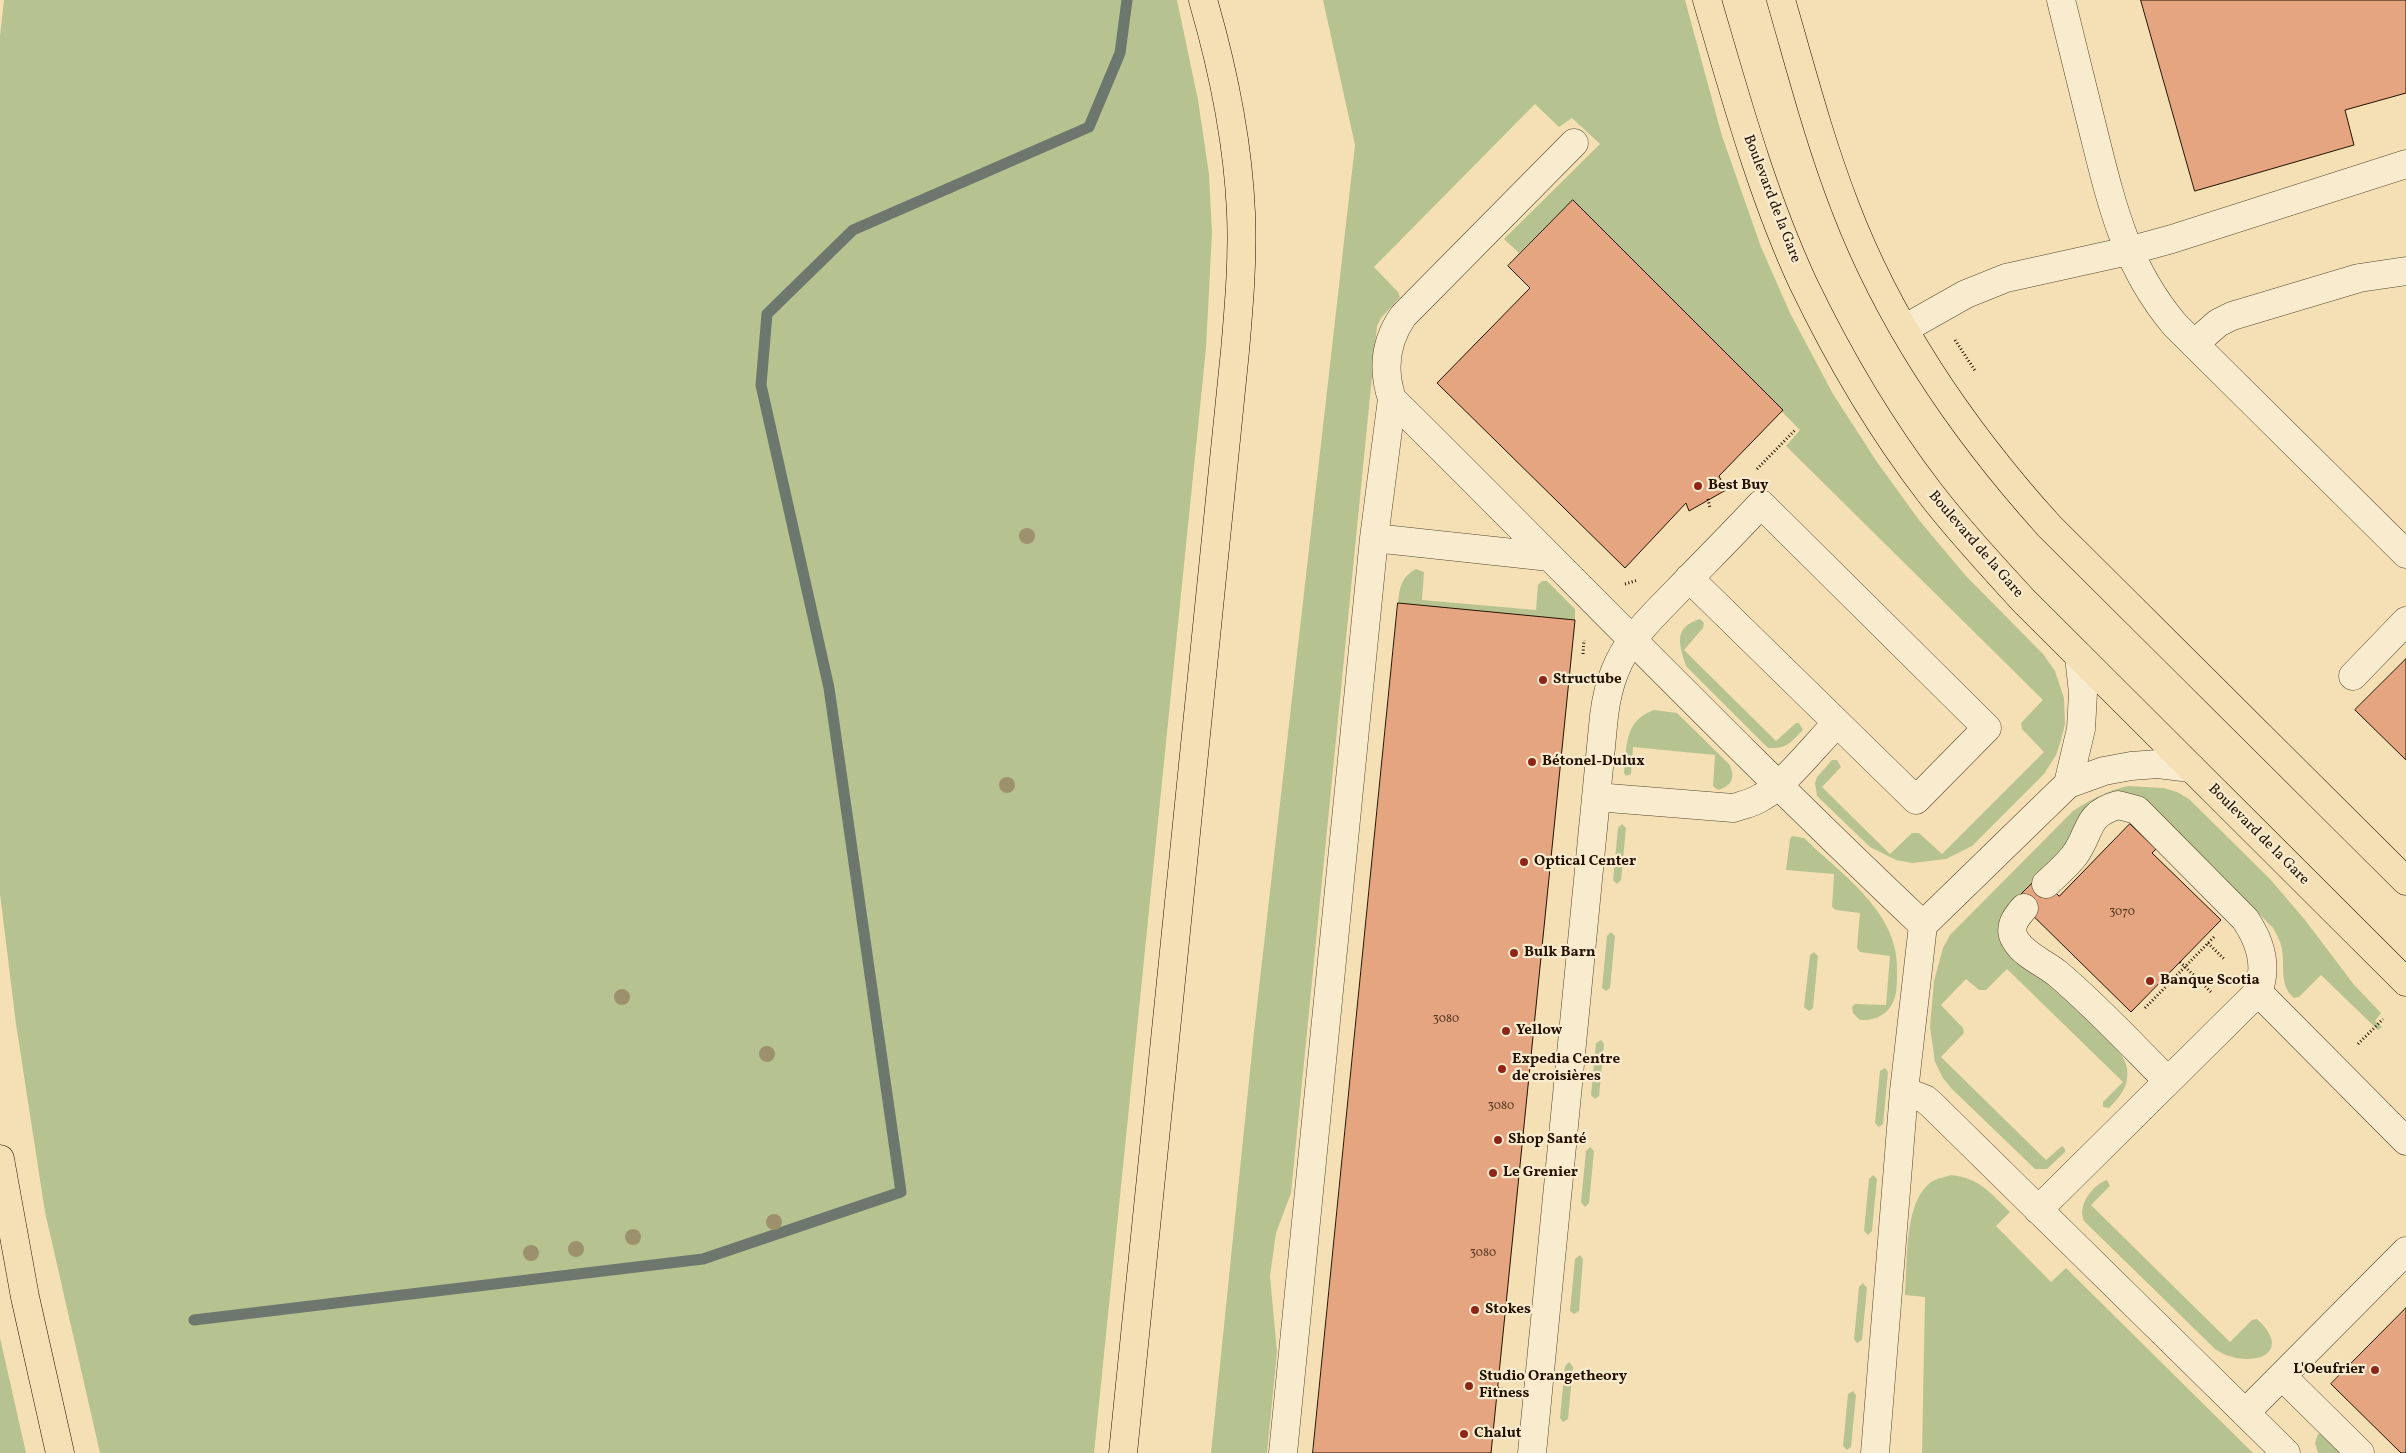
<!DOCTYPE html>
<html>
<head>
<meta charset="utf-8">
<style>
	body { margin:0 }
	canvas { display:block; background:#f4e0b4 }
</style>
</head>
<body>
<canvas width="2406" height="1453"></canvas>
<script>
const context = document.querySelector('canvas').getContext('2d');
context.lineJoin = 'round';
function fill(path, color) { context.fillStyle = color; context.fill(path, 'evenodd'); }
function strokePath(path, color, width, dash) { context.strokeStyle = color; context.lineWidth = width; context.lineCap = dash ? 'butt' : 'round'; context.setLineDash(dash || []); context.stroke(path); }
function drawText(font, color, halo, rows, align = 'center') {
  context.font = font + ' Vollkorn,serif'; context.lineWidth = 4.5; context.setLineDash([]); context.textBaseline = 'middle'; context.strokeStyle = halo; context.fillStyle = color; for (const [text, x, y, turn = 0] of rows) {
    context.save(); context.translate(x, y); context.rotate((+turn || 0) * Math.PI / 180); context.textAlign = isNaN(turn) ? turn : align; if (halo) context.strokeText(text, 0, 0); context.fillText(text, 0, 0); context.restore();
  }
}
const green = new Path2D(`
	M4,0H1177L1198,100L1209,174L1212,233L1206,348L1094,1453H100L45,1212L16,1024L0,894V36Z
	M1323,0H1685L1722,136L1761,247L1790,313L1833,394L1877,462L1919,520L1966,576L2043,654L2055,671L2064,698L2065,724L2061,740L2056,755L2044,774L1972,846L1946,859L1912,863L1896,860L1870,847L1817,796L1815,783L1817,777L1832,760H1837L1841,767L1822,787L1890,854L1912,833H1919L1942,854L2044,752L2022,729L2021,723L2043,700L1786,446L1800,430L1573,200L1519,253L1504,239L1600,144L1572,118L1559,127L1535,104L1374,267L1398,292L1400,297L1381,318L1377,326L1291,1193L1276,1233L1270,1276L1277,1352L1267,1453H1211L1254,1032L1355,145Z
	M1416,569L1424,572L1422,600L1536,610L1538,585L1542,581H1547L1575,609V620L1398,603C1400,587 1401,577 1416,569Z
	M1700,619L1704,623L1703,628L1684,650L1776,741L1796,723H1799L1803,730C1790,743 1787,749 1768,748L1686,666C1679,644 1673,627 1700,619Z
	M1654,710L1677,713L1729,764C1736,777 1732,786 1718,790L1713,786L1715,755L1633,747L1631,774L1626,776L1624,773C1627,745 1624,721 1654,710Z
	M2128,786L2163,788L2177,792L2189,799L2270,879L2305,920L2355,986L2381,1013L2375,1021L2382,1027L2378,1030L2321,975L2299,997L2294,998C2279,985 2285,967 2282,950C2281,942 2277,935 2273,928L2146,800L2139,796L2117,793L2016,899L2029,971C2037,976 2045,980 2052,986C2067,998 2122,1048 2126,1064C2131,1083 2122,1095 2109,1108L2103,1107V1102L2123,1082L2007,969L1986,990H1979L1966,979L1941,1005L1963,1028L1964,1033L1941,1057L2046,1160L2062,1146L2065,1149V1152L2047,1169H2035L1952,1089L1943,1078L1935,1062L1930,1027L1934,981L1943,948L1950,935L2073,811C2091,799 2107,791 2128,786Z
	M1622,824L1626,828L1621,880L1617,884L1613,880L1618,828Z
	M1792,836L1804,838C1843,876 1901,913 1897,974C1897,982 1897,990 1895,997C1890,1014 1876,1021 1860,1020L1853,1013L1852,1007L1855,1004L1886,1005L1890,956L1860,952L1857,948L1860,913L1836,910L1832,907L1834,874L1786,870L1790,839Z
	M1611,932L1615,936L1610,988L1606,991L1602,988L1607,936Z
	M1814,952L1818,956L1813,1008L1809,1011L1804,1007L1810,955Z
	M1601,1040L1604,1044L1599,1096L1595,1099L1591,1095L1596,1043Z
	M1885,1068L1888,1072L1883,1124L1879,1127L1875,1123L1880,1071Z
	M1590,1147L1594,1151L1589,1203L1585,1207L1581,1202L1586,1151Z
	M1873,1175L1877,1179L1872,1231L1868,1235L1864,1231L1869,1179Z
	M1951,1175C1980,1178 1990,1193 2010,1212L1996,1226L2051,1282L2066,1268L2253,1453H1922L1925,1297L1905,1295C1908,1264 1903,1199 1933,1181C1938,1178 1946,1177 1951,1175Z
	M2107,1180L2110,1186L2091,1205L2230,1342L2252,1320L2257,1319C2298,1357 2245,1370 2215,1349L2084,1221C2077,1206 2092,1185 2107,1180Z
	M1580,1255L1583,1259L1579,1311L1574,1314L1570,1311L1575,1259Z
	M1863,1283L1867,1288L1862,1340L1857,1343L1854,1339L1859,1287Z
	M0,1338L26,1453H0Z
	M1569,1362L1573,1367L1568,1419L1563,1422L1560,1418L1565,1366Z
	M1853,1391L1856,1395L1851,1447L1847,1450L1843,1446L1848,1394Z
	M2318,1434H2324L2343,1453H2318L2315,1443Z`);
const stream = new Path2D(`
	M194,1320L703,1259L901,1192L829,688L761,385L767,314L853,230L1089,127L1120,53L1127,0`);
const building = new Path2D(`
	M2141,0H2406V93L2345,110L2354,145L2195,191Z
	M1573,200L1783,410L1719,476L1726,490L1689,511L1686,503L1625,568L1437,383L1530,288L1508,266Z
	M1398,603L1575,620L1491,1453H1313Z
	M2406,659V760L2355,710Z
	M2130,824L2156,849L2152,853L2221,920L2131,1012L2016,899L2039,876L2059,896Z
	M2406,1308V1453H2401L2331,1384Z`);
const path = new Path2D(`
	M1955,340L1976,372
	M1757,469L1795,430
	M1708,499L1710,508
	M1625,584L1638,580
	M1583,654L1584,640
	M2208,943L2225,960
	M2180,962L2211,992
	M2145,1008L2214,937
	M2358,1044L2383,1019
	M1522,1142L1529,1143
	M1498,1388L1505,1390
	M1493,1435L1500,1436`);
const minor = new Path2D(`
	M2061,0C2072,45 2083,89 2094,134C2112,206 2126,267 2175,325L2406,554
	M1904,329L1966,294L2006,278L2128,251L2172,239L2406,164
	M2194,344L2218,323L2232,316L2359,278L2406,271
	M1392,399C1569,574 1742,754 1923,925
	M1374,538L1550,557
	M2353,676L2406,621
	M2068,784L2081,729L2083,693L2079,656
	M1596,797L1733,808C1743,805 1753,803 1762,797C1784,785 1818,742 1837,723
	M2046,884C2056,875 2066,866 2074,856C2092,832 2084,815 2118,805L2137,810L2245,919C2260,941 2268,966 2258,992
	M2024,908C2016,917 2007,928 2016,941C2025,956 2045,963 2058,974C2097,1007 2132,1045 2168,1081
	M1904,1091L1925,1099L1932,1105L2286,1453
	M2038,1210L2258,992L2406,1141
	M2282,1376L2360,1453
	M2245,1413L2406,1251
	M1283,1453L1374,538L1392,399C1382,369 1385,342 1403,316L1574,143
	M1532,1453L1604,716C1606,700 1609,685 1615,671C1627,639 1655,614 1678,590C1706,561 1734,533 1761,504L1987,728L1916,800L1689,578
	M1875,1453L1904,1091L1923,925L2068,784L2104,771L2131,766L2158,764L2191,768`);
const major = new Path2D(`
	M1707,0C1735,95 1761,192 1803,283C1838,356 1880,428 1930,493C1959,531 1992,566 2024,601L2406,982
	M1781,0C1801,69 1819,139 1845,206C1890,324 1965,433 2049,526L2406,881`);
const highway = new Path2D(`
	M0,1159L25,1297L60,1453
	M1123,1453L1235,351C1239,305 1243,259 1241,213C1238,141 1223,69 1203,0`);
const trees = [
	[1027,536],
	[1007,785],
	[622,997],
	[767,1054],
	[774,1222],
	[633,1237],
	[576,1249],
	[531,1253]
];
const markers = [
	[1698,486,5,"#8f2418"],
	[1543,680,5,"#8f2418"],
	[1532,762,5,"#8f2418"],
	[1524,862,5,"#8f2418"],
	[1514,953,5,"#8f2418"],
	[2150,981,5,"#8f2418"],
	[1506,1031,5,"#8f2418"],
	[1502,1069,5,"#8f2418"],
	[1498,1140,5,"#8f2418"],
	[1493,1173,5,"#8f2418"],
	[1475,1310,5,"#8f2418"],
	[2375,1370,5,"#8f2418"],
	[1469,1386,5,"#8f2418"],
	[1464,1434,5,"#8f2418"]
];
const numberNames = [
	["3070",2122,913],
	["3080",1446,1020],
	["3080",1501,1107],
	["3080",1483,1254]
];
const streetNames = [
	["Boulevard de la Gare",1771,199,69],
	["Boulevard de la Gare",1975,545,49],
	["Boulevard de la Gare",2258,835,45]
];
const poiNames = [
	["Best Buy",1708,486],
	["Structube",1553,680],
	["Bétonel-Dulux",1542,762],
	["Optical Center",1534,862],
	["Bulk Barn",1524,953],
	["Banque Scotia",2160,981],
	["Yellow",1516,1031],
	["Expedia Centre",1512,1060],
	["de croisières",1512,1077],
	["Shop Santé",1508,1140],
	["Le Grenier",1503,1173],
	["Stokes",1485,1310],
	["L'Oeufrier",2365,1370,"right"],
	["Studio Orangetheory",1479,1377],
	["Fitness",1479,1394],
	["Chalut",1474,1434]
];
fill(green, '#b6c391');
strokePath(stream, '#6d776e', 11);
fill(building, '#e5a581');
strokePath(building, '#231201', 1);
strokePath(minor, '#57462e', 29);
strokePath(major, '#231201', 29);
strokePath(highway, '#231201', 29);
strokePath(path, '#231201', 3, [1, 2.5]);
strokePath(minor, '#f8ebce', 28);
strokePath(major, '#f4e0b4', 28);
strokePath(highway, '#f4e0b4', 28);
context.fillStyle = '#9d916d';
for (const [x, y] of trees) { context.beginPath(); context.arc(x, y, 8, 0, 2 * Math.PI); context.fill(); }
for (const [x, y, r, color] of markers) { const dot = new Path2D(); dot.arc(x, y, r, 0, 2 * Math.PI); context.fillStyle = color; context.fill(dot); strokePath(dot, '#f8ebce', 2); }
drawText('12px', '#543721', null, numberNames);
drawText('15px', '#231201', '#f8ebce', streetNames);
drawText('bold 15px', '#231201', '#f8ebce', poiNames, 'left');
</script>
</body>
</html>
